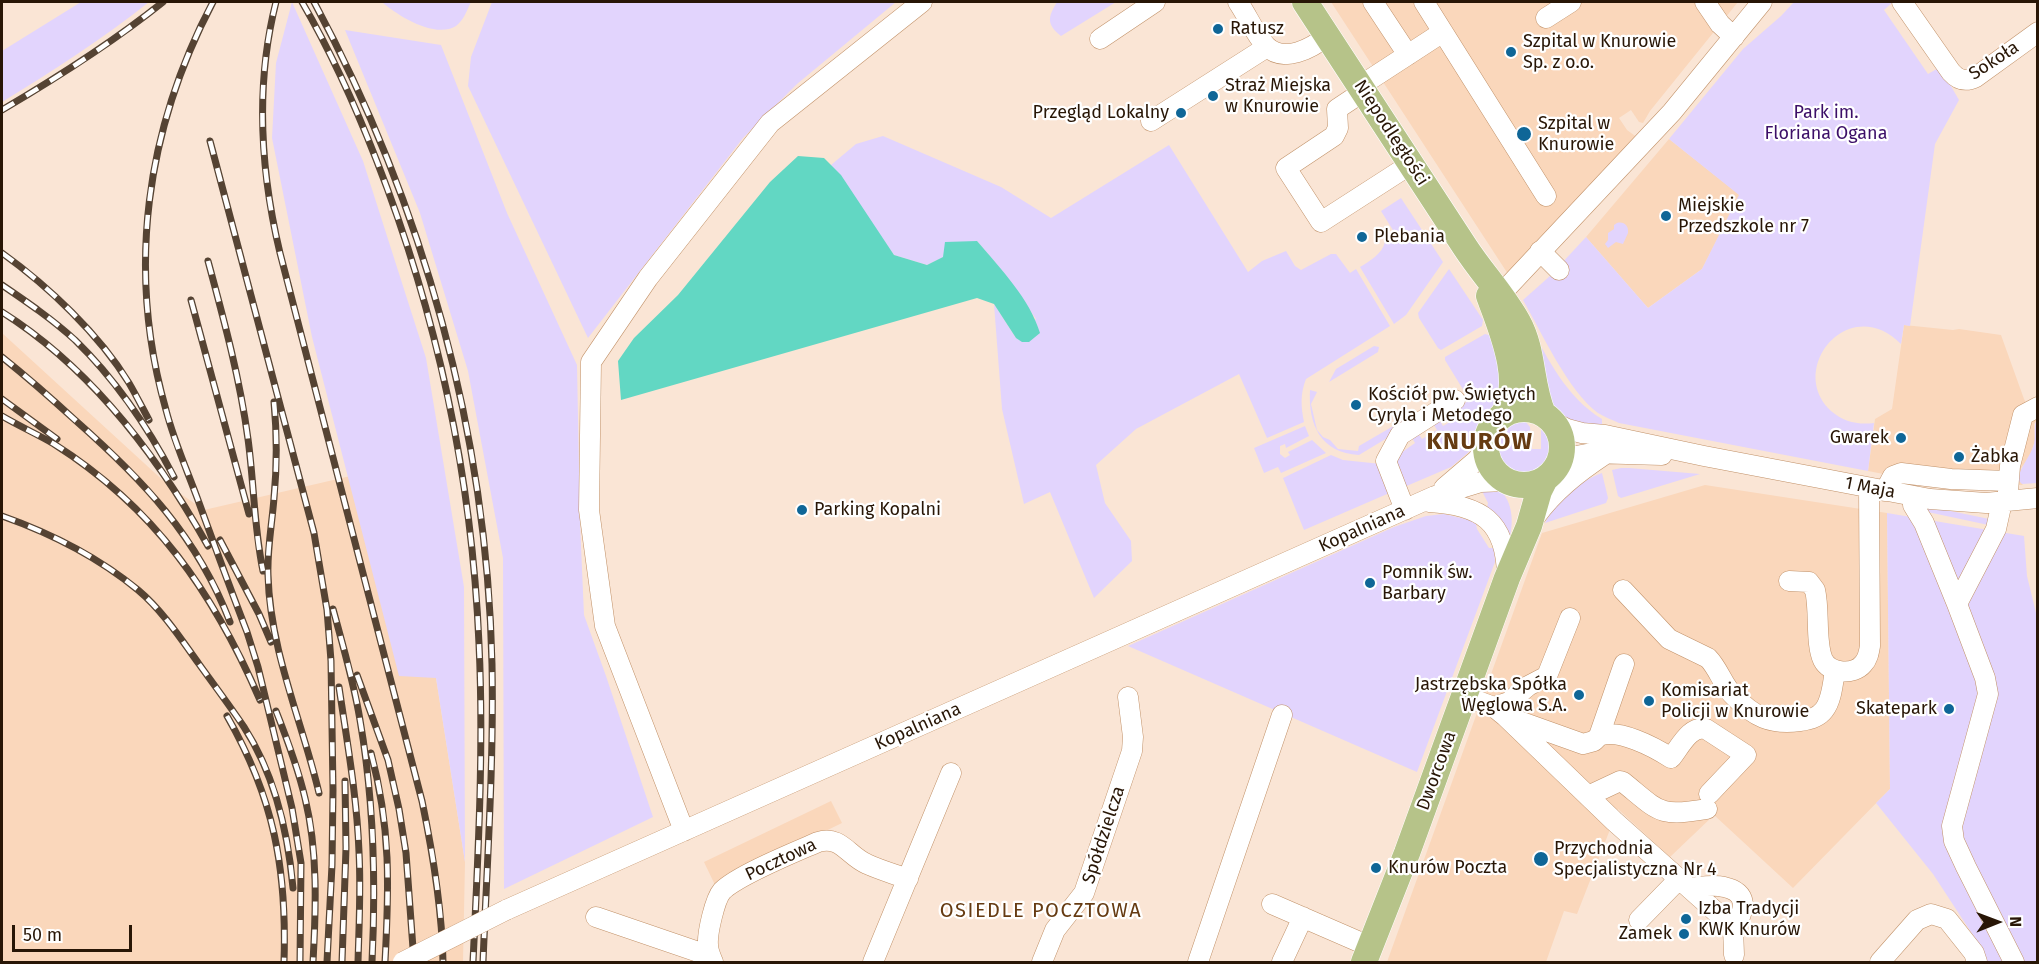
<!DOCTYPE html>
<html>
<head>
<meta charset="utf-8">
<style>
	body { margin:0 }
	#map { position:relative; width:2039px; height:964px; overflow:hidden; background:#fae5d5; font-family:"Fira Sans",sans-serif }
	canvas { display:block }
	.frame { position:absolute; inset:0; border:3px solid #281606; pointer-events:none }
	.north { position:absolute; left:1967px; top:892px; width:60px; height:60px; -webkit-text-stroke:4px #fff; paint-order:stroke; rotate:89deg; font-size:16px; font-weight:700; line-height:24px; text-align:center; color:#281606 }
	.north::after { content:''; display:block; margin:auto; width:21px; height:27px; background:#281606; clip-path:polygon(50% 0,100% 100%,50% 72%,0 100%) }
	.scale { position:absolute; left:12px; top:925px; width:120px; height:27px; box-sizing:border-box; border:3px solid #281606; border-top:0; padding-left:8px; font-size:18px; line-height:21px; white-space:nowrap; color:#281606; -webkit-text-stroke:4px #fff; paint-order:stroke }
</style>
</head>
<body>
<div id="map">
<canvas width="2039" height="964"></canvas>
<div class="frame"></div>
<div class="north">N</div>
<div class="scale">50 m</div>
</div>
<script>
const context = document.querySelector('canvas').getContext('2d');
context.lineJoin = 'round';
function fill(path, color) { context.fillStyle = color; context.fill(path, 'evenodd'); }
function strokePath(path, color, width, dash) { context.strokeStyle = color; context.lineWidth = width; context.lineCap = dash ? 'butt' : 'round'; context.setLineDash(dash || []); context.stroke(path); }
function drawText(font, color, halo, rows, align = 'center') {
  context.font = font + ' "Fira Sans",sans-serif'; context.lineWidth = 4.5; context.setLineDash([]); context.textBaseline = 'middle'; context.strokeStyle = halo; context.fillStyle = color; for (const [text, x, y, turn = 0] of rows) {
    context.save(); context.translate(x, y); context.rotate((+turn || 0) * Math.PI / 180); context.textAlign = isNaN(turn) ? turn : align; if (halo) context.strokeText(text, 0, 0); context.fillText(text, 0, 0); context.restore();
  }
}
const built = new Path2D(`
	M1331,2H1738L1650,111L1643,123L1639,122L1631,110L1619,118L1627,130L1638,138L1508,274Z
	M1669,139L1740,195L1702,269L1648,308L1586,237Z
	M1904,325L1953,330L1959,329L2001,335L2024,399L2036,421L2034,424L2035,440L2030,457L2021,468L2022,484L2023,485L1971,486L1930,483L1868,471L1875,419L1892,409Z
	M2,333L168,485L204,510L385,468L436,678L465,862L463,962H2Z
	M1705,485L1887,513L1890,789L1793,888L1714,815L1670,857L1618,809L1577,914L1564,911L1546,962H1387L1542,533Z
	M831,801L842,823L715,885L704,862Z`);
const green = new Path2D(`
	M81,2H149C102,39 53,71 2,102V51Z
	M292,2L363,161L426,358L464,587L465,862L436,678L399,676L312,337L272,138L276,63Z
	M382,2H471C467,10 464,20 456,26C435,39 398,16 382,2Z
	M492,2H896L797,84L743,138L588,338L468,86L471,57Z
	M1057,2H1116L1061,36C1046,24 1048,17 1057,2Z
	M1794,2H1893L1884,10L1928,74L1940,67L1959,100L1935,144L1910,326L1904,325L1901,344C1849,292 1786,369 1831,411C1844,422 1858,425 1874,423L1868,471L1619,423C1613,420 1604,417 1598,413C1568,391 1542,333 1523,300L1550,276H1553L1561,264L1586,237L1648,308L1702,269L1739,195L1669,139L1743,49L1781,16Z
	M345,30L441,45L507,213L577,365L580,523L584,615L606,676L653,817L504,889L503,558L468,371L420,213Z
	M883,136L1001,187L1051,218L1169,145L1248,272L1262,261L1286,251L1295,266L1301,270L1331,254H1336L1350,273L1356,269L1390,326L1306,379C1300,394 1301,407 1304,422L1267,438L1239,374L1136,429L1096,465L1105,503L1131,541L1132,561L1094,598L1050,492L1024,504L1002,409L994,304L1016,338L1036,319L1003,272L977,241L927,265L894,255L831,165L856,144Z
	M1401,198L1443,262L1406,315L1394,324L1360,267C1370,261 1382,254 1385,242L1396,235L1381,211Z
	M1617,223C1624,221 1629,226 1628,233L1623,244L1616,242L1608,248L1605,244L1608,240V233L1614,229V225Z
	M1449,269L1483,320L1482,326L1441,350L1438,348L1419,318L1418,313Z
	M1529,325C1549,360 1566,397 1602,419V429C1584,427 1567,421 1553,410Z
	M1485,334L1493,336L1500,380L1499,397L1477,428L1470,451L1451,467L1402,488L1391,460L1415,443L1409,433L1415,429L1422,439L1437,430L1431,420L1437,416L1443,426L1459,417L1453,407L1470,401L1445,360V357Z
	M1374,346L1379,347L1378,352L1329,382L1336,369Z
	M1310,390L1317,392L1311,404L1317,430L1323,437L1330,440L1338,449L1358,451L1359,446L1402,421V429L1359,455C1321,453 1308,425 1310,390Z
	M2037,419V483L2022,484L2018,480C2020,466 2030,458 2034,444C2036,435 2033,426 2037,419Z
	M1518,421H1525L1530,427L1532,449H1541V427C1549,435 1552,445 1548,457C1533,502 1463,447 1518,421Z
	M1305,426L1309,436L1286,448L1285,444L1280,446V454L1285,458L1290,455L1288,452L1312,440L1326,453L1281,473L1278,467L1264,473L1254,448Z
	M1331,455L1343,460L1381,464L1394,491L1304,530L1283,478Z
	M1621,468H1629L1700,474L1621,498L1618,496L1612,470Z
	M1602,473L1608,498L1606,503L1545,523C1557,500 1578,482 1602,473Z
	M1480,487L1497,488C1512,498 1514,520 1510,536L1486,512L1488,503Z
	M1917,504L1994,520L1993,526L1923,511Z
	M1887,513L2024,536L2027,576L2038,621L2037,962H1987L1982,949L1933,874L1876,803L1890,789Z
	M1444,514L1469,520L1476,524L1477,529L1489,548H1494L1495,562L1417,772L1128,646L1394,527L1426,516Z`);
const water = new Path2D(`
	M798,156L824,158L841,175L894,255L927,265L943,257L945,242L977,241C1000,268 1030,299 1040,333L1029,342H1022L1016,338L994,304L977,298L621,400L618,361L634,338L678,295L770,182Z`);
const minor = new Path2D(`
	M1238,2C1247,15 1255,34 1266,46C1284,64 1312,48 1327,36
	M1373,2L1408,55
	M1424,2L1546,196
	M1705,2L1720,24L1734,37
	M1902,2L1951,72C1959,81 1966,82 1976,77L2038,32
	M1546,18L1571,2
	M1100,39L1155,2
	M1360,86L1443,32
	M1364,91L1337,109L1338,128L1334,136L1286,168L1321,222L1411,164
	M1151,121L1267,47
	M1540,251L1559,270
	M1501,294L1672,112L1762,2
	M1551,421L1567,429L1582,433L1605,435L1704,456L1930,499L1986,503L2038,498
	M1557,466L1571,457L1592,453L1662,455
	M1444,488L1478,459L1487,443
	M1885,491L1893,476L1901,473L1951,479L2008,481
	M2008,492L2010,466L2023,415L2038,407
	M1914,496L1913,505L1924,523L1957,604
	M1429,502C1481,505 1506,521 1507,575
	M2002,502L1996,529L1957,604L1985,678L1988,694L1952,826L1954,841L1966,867L2014,962
	M1405,510L1386,461L1400,435L1455,400
	M1535,517C1554,491 1577,473 1604,455
	M1789,581L1809,582L1815,590C1820,610 1815,643 1823,660C1830,674 1854,675 1863,664C1868,659 1869,652 1870,646L1869,488
	M1623,590L1669,639L1708,658C1719,669 1723,686 1734,696C1754,717 1771,725 1800,721C1809,720 1818,718 1824,710C1832,700 1833,682 1835,670
	M1464,696L1494,707L1505,716L1614,821L1733,927C1746,911 1749,892 1724,887C1713,884 1701,887 1690,888
	M1494,707L1509,702L1528,686L1547,676L1570,618
	M1513,719L1583,744L1594,741L1599,736L1624,664
	M1599,736C1618,728 1654,747 1671,758C1680,747 1690,725 1706,729L1746,755L1709,794
	M1588,796L1620,781L1623,782C1660,812 1658,817 1707,809
	M684,831L605,626L589,510L591,362L648,278L770,123L922,2
	M1272,904L1371,947
	M506,910L1435,496L1481,482L1506,481
	M596,917L710,956
	M1639,920L1679,879
	M1733,927L1734,955
	M713,962C711,957 708,951 708,945C707,933 715,899 722,891C738,875 795,852 818,842C841,835 848,856 867,864C880,870 894,874 908,879
	M873,962L951,773
	M1042,962L1055,930L1084,893L1132,751L1133,737L1128,697
	M1198,962L1282,715
	M1282,962L1303,917
	M1880,962L1917,920L1931,914L1947,919L1974,953L1977,962`);
const major = new Path2D(`
	M1305,2C1358,84 1412,165 1465,247C1482,273 1503,295 1518,322C1534,351 1530,384 1543,414
	M1489,296C1501,328 1526,386 1502,416
	M1486 447a38 38 0 1 1 76 0a38 38 0 1 1-76 0Z
	M1364,962L1407,853L1507,578L1529,526L1539,491L1545,479`);
const rail = new Path2D(`
	M213,2C146,129 126,270 166,410C174,441 187,470 198,500C214,544 230,588 247,632L258,667L292,808L301,863L300,962
	M276,2C255,85 260,169 280,253L422,801C433,854 442,908 443,962
	M302,2C331,52 355,105 376,159C437,314 472,478 479,644C484,750 478,856 473,962
	M314,2C423,205 487,432 492,664C494,763 487,863 483,962
	M2,110C58,77 112,43 163,2
	M210,141L314,533L327,610L331,661L333,790L332,865L327,962
	M2,253C48,286 99,334 129,383C136,395 142,407 149,420
	M208,261C224,320 240,379 248,439C254,483 254,528 263,571
	M2,285C27,302 52,319 75,340C115,379 148,427 174,477
	M191,300L249,514
	M2,312C91,368 157,455 208,546
	M2,357C27,377 51,398 75,420C143,480 197,536 230,622
	M2,399L57,439
	M274,402C277,434 277,466 274,498C272,524 267,550 268,575C270,651 302,721 319,793
	M2,416C19,426 37,434 54,444C155,508 213,592 260,700
	M2,516C50,533 98,557 138,590C162,610 181,639 199,664C214,685 230,706 244,727C275,775 288,832 293,888
	M220,540L259,614L271,642
	M333,609C343,646 354,683 360,720C374,801 376,881 372,962
	M357,675L388,760L399,809L406,853L414,962
	M339,687C347,741 357,797 359,852C361,889 359,926 358,962
	M276,711C287,739 298,768 305,798C318,851 316,908 313,962
	M227,716C274,798 287,869 284,962
	M371,753C391,828 389,887 385,962
	M342,962L346,848L345,781`);
const minorBridge = new Path2D(`
	M403,962L506,910`);
const markers = [
	[1218,29,6,"#0f6697"],
	[1511,52,6,"#0f6697"],
	[1213,96,6,"#0f6697"],
	[1181,113,6,"#0f6697"],
	[1524,134,8,"#0f6697"],
	[1666,216,6,"#0f6697"],
	[1362,237,6,"#0f6697"],
	[1356,405,6,"#0f6697"],
	[1901,438,6,"#0f6697"],
	[1959,457,6,"#0f6697"],
	[802,510,6,"#0f6697"],
	[1370,583,6,"#0f6697"],
	[1579,695,6,"#0f6697"],
	[1649,701,6,"#0f6697"],
	[1949,709,6,"#0f6697"],
	[1541,859,8,"#0f6697"],
	[1376,868,6,"#0f6697"],
	[1686,919,6,"#0f6697"],
	[1684,934,6,"#0f6697"]
];
const poiNames = [
	["Ratusz",1230,29],
	["Szpital w Knurowie",1523,42],
	["Sp. z o.o.",1523,63],
	["Straż Miejska",1225,86],
	["w Knurowie",1225,107],
	["Przegląd Lokalny",1169,113,"right"],
	["Szpital w",1538,124],
	["Knurowie",1538,145],
	["Miejskie",1678,206],
	["Przedszkole nr 7",1678,227],
	["Plebania",1374,237],
	["Kościół pw. Świętych",1368,395],
	["Cyryla i Metodego",1368,416],
	["Gwarek",1889,438,"right"],
	["Żabka",1971,457],
	["Parking Kopalni",814,510],
	["Pomnik św.",1382,573],
	["Barbary",1382,594],
	["Jastrzębska Spółka",1567,685,"right"],
	["Węglowa S.A.",1567,706,"right"],
	["Komisariat",1661,691],
	["Policji w Knurowie",1661,712],
	["Skatepark",1937,709,"right"],
	["Przychodnia",1554,849],
	["Specjalistyczna Nr 4",1554,870],
	["Knurów Poczta",1388,868],
	["Izba Tradycji",1698,909],
	["KWK Knurów",1698,930],
	["Zamek",1672,934,"right"]
];
const streetNames = [
	["Sokoła",1994,61,-33],
	["Niepodległości",1391,133,57],
	["1 Maja",1870,488,11],
	["Kopalniana",1362,529,-24],
	["Kopalniana",918,727,-24],
	["Dworcowa",1437,771,-70],
	["Spółdzielcza",1104,835,-72],
	["Pocztowa",781,860,-25]
];
const parkNames = [
	["Park im.",1826,113],
	["Floriana Ogana",1826,134]
];
const neighbourhoodNames = [
	["OSIEDLE POCZTOWA",1041,911]
];
const districtNames = [
	["KNURÓW",1480,442]
];
fill(built, '#fad7bb');
fill(green, '#e2d4fd');
fill(water, '#62d7c3');
strokePath(minor, '#c19168', 21);
strokePath(major, '#fff', 27);
strokePath(minor, '#fff', 20);
strokePath(major, '#b6c389', 26);
strokePath(rail, '#554333', 7);
strokePath(rail, '#fff', 4.5, [14]);
strokePath(minorBridge, '#c19168', 21, []);
strokePath(minorBridge, '#fff', 20);
for (const [x, y, r, color] of markers) { const dot = new Path2D(); dot.arc(x, y, r, 0, 2 * Math.PI); context.fillStyle = color; context.fill(dot); strokePath(dot, '#fff', 2); }
drawText('18px', '#281606', '#fff', poiNames, 'left');
drawText('18px', '#281606', '#fff', streetNames);
drawText('18px', '#3c0f68', '#fff', parkNames);
context.letterSpacing = '1.5px';
drawText('20px', '#663b12', '#fff', neighbourhoodNames);
context.letterSpacing = '0px';
context.letterSpacing = '1.5px';
drawText('bold 24px', '#663b12', '#fff', districtNames);
context.letterSpacing = '0px';
</script>
</body>
</html>
